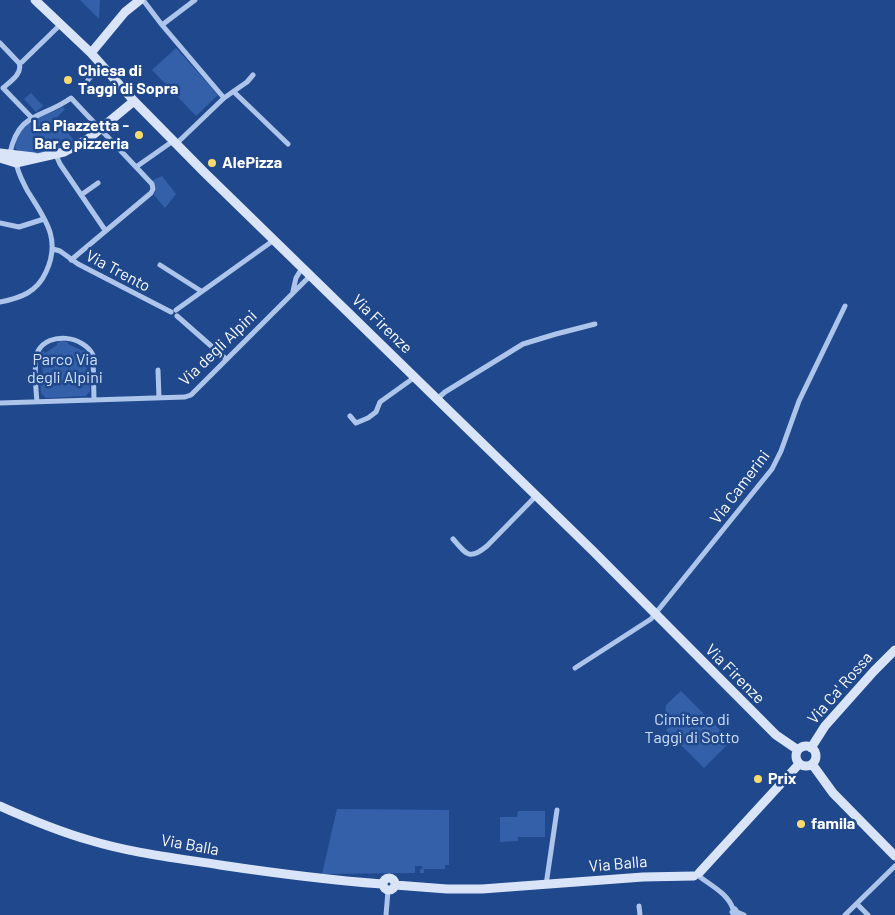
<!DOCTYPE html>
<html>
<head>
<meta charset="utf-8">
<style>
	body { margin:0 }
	canvas { display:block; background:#20488c }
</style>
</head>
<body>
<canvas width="895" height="915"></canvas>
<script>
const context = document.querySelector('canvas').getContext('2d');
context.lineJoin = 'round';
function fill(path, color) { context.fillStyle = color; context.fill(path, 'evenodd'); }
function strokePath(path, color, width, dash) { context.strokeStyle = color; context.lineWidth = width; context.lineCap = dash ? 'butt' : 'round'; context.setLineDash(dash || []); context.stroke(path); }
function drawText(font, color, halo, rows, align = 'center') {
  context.font = font + ' Barlow,sans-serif'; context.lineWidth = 5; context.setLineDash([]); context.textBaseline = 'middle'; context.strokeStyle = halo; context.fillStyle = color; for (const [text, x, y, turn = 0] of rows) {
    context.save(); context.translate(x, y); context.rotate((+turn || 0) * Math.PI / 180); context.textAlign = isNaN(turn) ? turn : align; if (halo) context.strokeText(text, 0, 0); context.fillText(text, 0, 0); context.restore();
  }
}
const green = new Path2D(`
	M80,0H100L99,19Z
	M176,48L218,95L196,116L152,70Z
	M31,93L43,106L36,112L24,99Z
	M63,107L65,109L55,119L75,141C59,149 32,161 15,148C21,116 39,120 63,107Z
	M162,176L176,194L165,208L154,195L156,188L151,181Z
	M61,341L68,342V344L83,351L84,349L88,356H86L87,374L89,375L90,391L86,396L46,398L41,393L40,377L43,376L42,358L40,357V353L43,351L45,353L57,345V343Z
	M681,691L731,741L704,768L666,730L672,723L665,717L666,705Z
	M337,809L449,810V865H445V869H424V873H420V869H422V866H415V873L322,874Z
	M518,811H545V837H518V841L500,842V817H517Z`);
const street = new Path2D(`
	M143,0L162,25L195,0
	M162,25L224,98
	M0,43L19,63C23,73 11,81 3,88L32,118
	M22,62L61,24
	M88,80L101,64
	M234,92L288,144
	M176,144L224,98L247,82L253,75
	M10,153C19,111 42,119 71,98L152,184L153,189L151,193L71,260
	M56,155L60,164L105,230
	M136,167L173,141
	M81,195L98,183
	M0,223L19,227L44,219
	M53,249L60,251L78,264L171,312
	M160,265L201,291
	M293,291L296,278L302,268
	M0,302C21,298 37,292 46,272C62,238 44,218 27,190C22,180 17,172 16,161
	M176,310L274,240
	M177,316L226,359
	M158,370L159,398
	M437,399L445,392L523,344L556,334L595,324
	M37,402C36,391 33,361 38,351C49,331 84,336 93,355L94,400
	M0,403L185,397L191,395L310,276
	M350,416L356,423L368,418L376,412L380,402L415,377
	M453,539C466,554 469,561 487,546L536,496
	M575,668L651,619L772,469L781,451L799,401L845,306
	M700,877C712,886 728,894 733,909
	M546,885L557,810
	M857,904L868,915
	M639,906L640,915
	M737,912L734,915L732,912L735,909L737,912L744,915
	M386,915L388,891
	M845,915L895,866`);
const secondary = new Path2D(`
	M35,0L91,53L134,101L205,173L593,551L776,735L798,750
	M91,53L125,12L140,0
	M0,153L34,157
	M0,158L16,163L64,152L88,139L134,101
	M796 756a10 10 0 1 1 20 0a10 10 0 1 1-20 0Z
	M811,748L825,726L874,671L895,650
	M812,764L833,793L895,856
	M0,806C29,819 58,831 89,840C131,853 176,858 220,865C274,873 328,880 382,884
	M699,873L799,764
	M383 884a6 6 0 1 1 12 0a6 6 0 1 1-12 0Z
	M395,885L447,889H482L643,877L694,876`);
const markers = [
	[68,80,5,"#f9da6e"],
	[139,135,5,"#f9da6e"],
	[212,163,5,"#f9da6e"],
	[758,779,5,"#f9da6e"],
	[801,824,5,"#f9da6e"]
];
const poiNames = [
	["Chiesa di",78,71],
	["Taggì di Sopra",78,89],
	["La Piazzetta -",129,126,"right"],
	["Bar e pizzeria",129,144,"right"],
	["AlePizza",222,163],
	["Prix",768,779],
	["famila",811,824]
];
const streetNames = [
	["Via Trento",118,271,28],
	["Via Firenze",382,324,44],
	["Via degli Alpini",218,348,-44],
	["Via Camerini",740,487,-53],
	["Via Firenze",735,674,45],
	["Via Ca' Rossa",840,688,-49],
	["Via Balla",190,845,10],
	["Via Balla",618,864,-5]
];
const parkNames = [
	["Parco Via",65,360],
	["degli Alpini",65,378],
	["Cimitero di",692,720],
	["Taggì di Sotto",692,738]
];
fill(green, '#3460a9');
strokePath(street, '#adc5eb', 5);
strokePath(secondary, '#d9e4f9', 9);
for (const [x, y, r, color] of markers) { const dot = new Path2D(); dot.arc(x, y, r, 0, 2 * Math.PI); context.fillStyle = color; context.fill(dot); strokePath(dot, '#20488c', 2); }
drawText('bold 16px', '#fff', '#20488c', poiNames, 'left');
drawText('16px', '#fff', '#20488c', streetNames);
drawText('16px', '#d2e1f8', '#20488c', parkNames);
</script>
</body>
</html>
